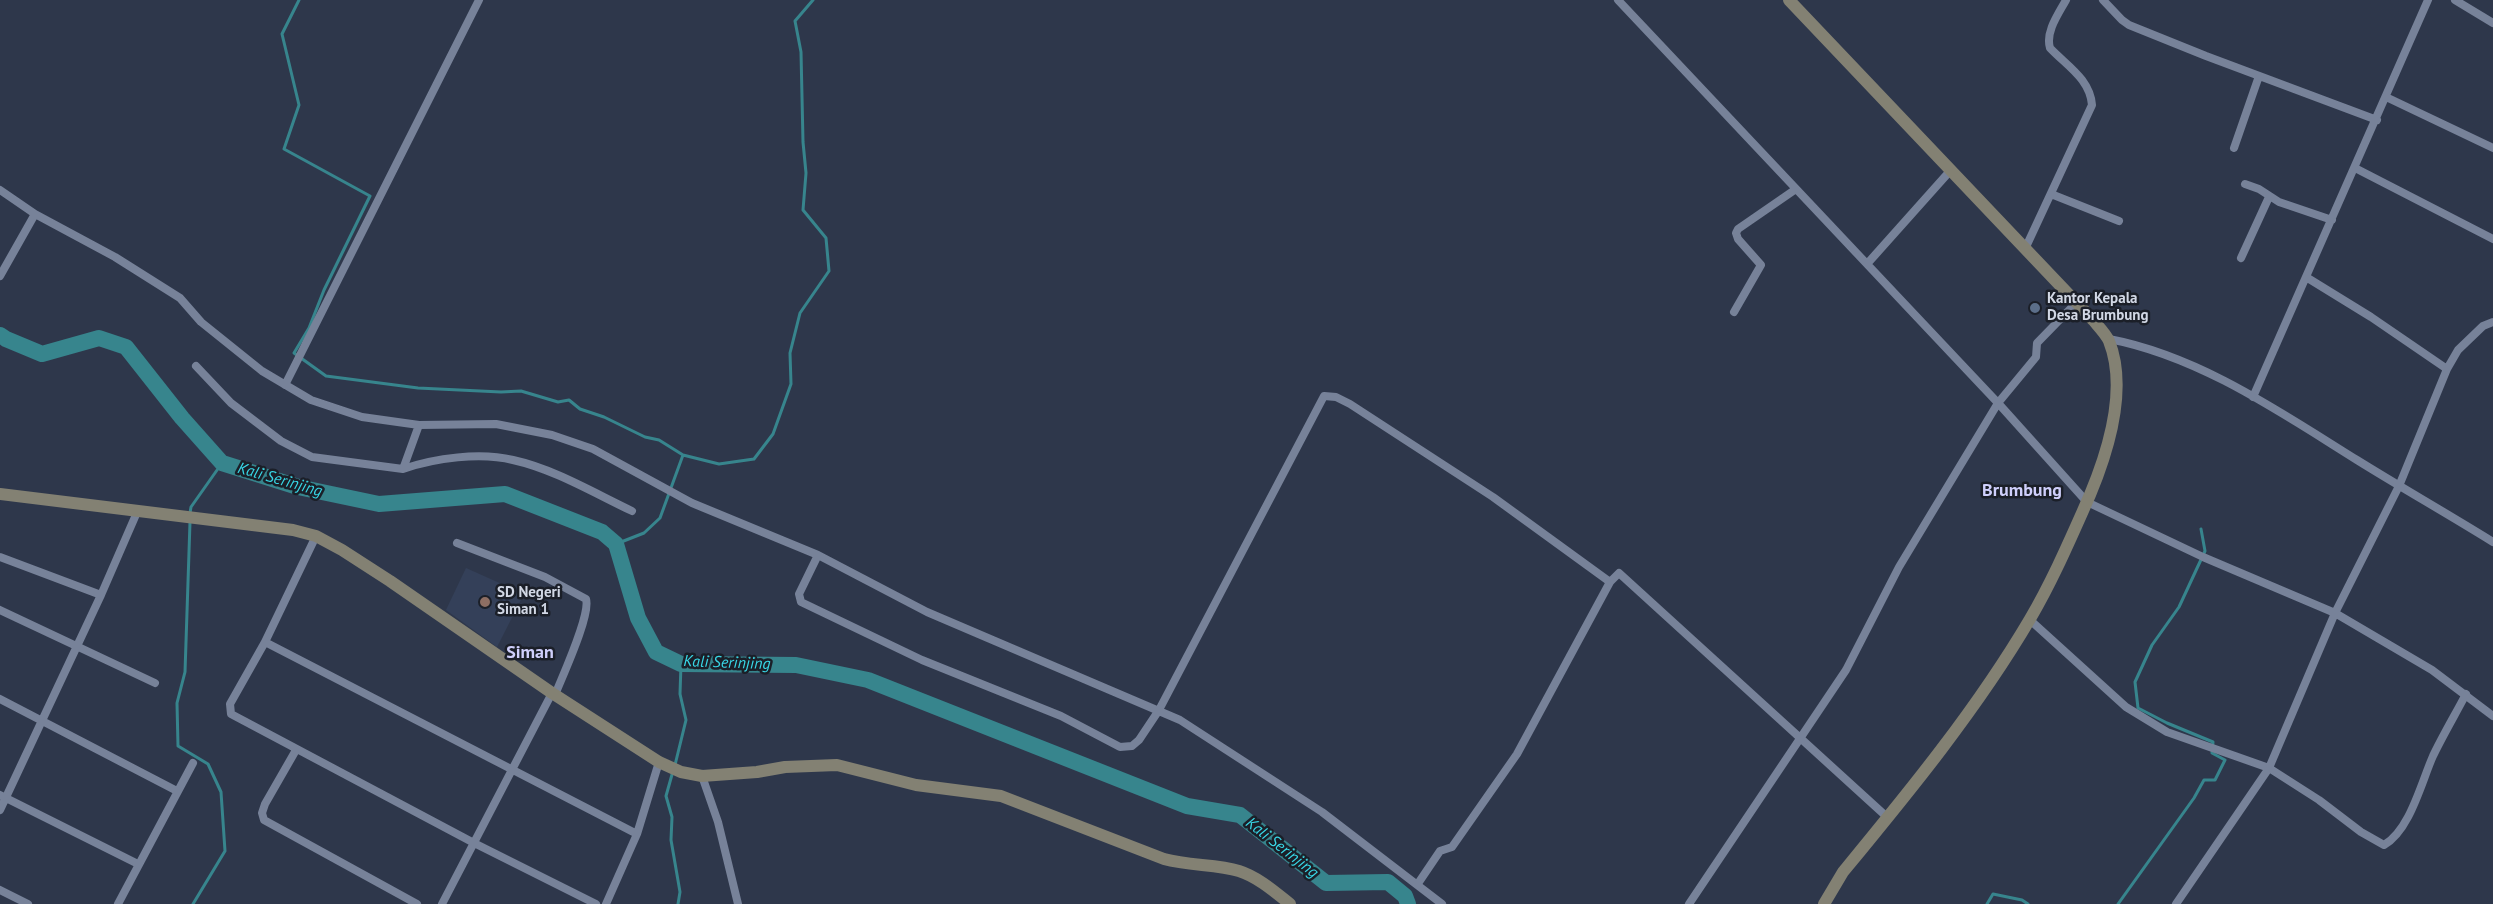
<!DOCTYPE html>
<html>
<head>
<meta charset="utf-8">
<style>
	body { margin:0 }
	canvas { display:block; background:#2e374b }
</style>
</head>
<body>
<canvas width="2493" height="904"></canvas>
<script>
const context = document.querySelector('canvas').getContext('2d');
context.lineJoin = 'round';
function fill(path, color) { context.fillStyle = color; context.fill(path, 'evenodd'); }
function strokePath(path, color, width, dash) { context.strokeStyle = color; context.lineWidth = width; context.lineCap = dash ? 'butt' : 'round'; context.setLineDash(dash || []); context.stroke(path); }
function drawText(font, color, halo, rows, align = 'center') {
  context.font = font + ' "PT Sans",sans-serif'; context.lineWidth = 5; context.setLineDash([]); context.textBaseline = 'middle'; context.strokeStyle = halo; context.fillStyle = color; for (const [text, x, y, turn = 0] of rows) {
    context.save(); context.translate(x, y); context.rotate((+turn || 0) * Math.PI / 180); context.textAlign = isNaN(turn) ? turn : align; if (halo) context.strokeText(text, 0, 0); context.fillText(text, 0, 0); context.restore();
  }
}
const built = new Path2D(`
	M466,568L524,594L497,647L446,610Z`);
const stream = new Path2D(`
	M299,0L282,34L299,105L284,149L370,196L324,290L309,328L294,353L326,376L418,388L501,392L521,391L558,402L569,400L580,409L604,417L645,437L659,440L683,455
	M190,513L191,507L222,463
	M190,522L185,672L177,703L178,746L208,764L221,792L225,851L193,904
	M616,544L644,533L660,518L683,455L719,464L754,459L773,434L791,384L790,353L800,313L829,271L826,238L803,210L806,173L803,142L801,52L795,21L813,0
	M675,765L686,720L680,694L681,664
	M673,771L666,796L672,817L671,840L680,892L678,904
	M1987,904L1993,894L2022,900L2028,904
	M2118,904L2194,798L2204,780H2215L2225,760L2212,753L2213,742L2167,723L2138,708L2135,682L2152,645L2179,607L2205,551L2201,529`);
const river = new Path2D(`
	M0,335L6,339L42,354L99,338L126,347L182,418L222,463L298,487L379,504L505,494L602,532L616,544L638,618L656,652L681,664L796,665L868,680L1187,806L1240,815L1326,883L1388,882L1405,896L1408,904`);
const street = new Path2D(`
	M1618,0L1998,403L2087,502L2203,557L2335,613L2432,670L2493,716
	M2103,0L2122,20L2129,25L2206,56L2377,120
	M2455,0L2493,23
	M2386,97L2493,148
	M2234,148L2259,76
	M2355,168L2493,239
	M2245,184L2259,189L2279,202L2332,220
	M0,190L35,214L115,257L180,298L201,322L262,371L311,400L362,417L419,425L496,424L552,435L593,449L692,503L818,555L927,612L1180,720L1322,812L1442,904
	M2051,194L2119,221
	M2025,249L2092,105C2090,79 2067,66 2050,48C2045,32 2059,13 2066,0
	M2241,258L2269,197
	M1867,264L1950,171
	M0,276L35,214
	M2306,277L2371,317L2447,369
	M1734,312L1761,265L1738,239L1736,233L1738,229L1796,189
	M2109,339C2199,356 2280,412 2357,460C2402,488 2448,514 2493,542
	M196,366L231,403L281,441L312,457L403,469L419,425
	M285,385L479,0
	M2253,397L2428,0
	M403,469C435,458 480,452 513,460C554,469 594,493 632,511
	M316,536L265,642L230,704L231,714L474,843L596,904
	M457,543L545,577L586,599C591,615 562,677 555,695
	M818,555L799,594L801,602L922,660L1061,716L1120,747L1132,746L1139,740L1159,710L1324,396L1336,397L1350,404L1493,497L1610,582
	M0,557L101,595
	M0,610L155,683
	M2030,620L2126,707L2167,732L2269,768L2319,800L2361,832L2384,845C2410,830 2421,783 2433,756C2443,735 2455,715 2466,694
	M265,642L637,834
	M0,699L177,791
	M296,750L265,804L262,813L264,820L417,904
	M702,776L718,822L738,904
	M0,795L138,864
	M0,810L101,595L138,510
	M1417,885L1440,851L1452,847L1517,754L1610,582L1619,573L1887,817
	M0,890L28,904
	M118,904L193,763
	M442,904L552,693
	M606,904L637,834L659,762
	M1689,904L1846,670L1899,567L1998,403L2036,357L2037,343L2076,303
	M2176,904L2269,768L2335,613L2399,486L2447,369L2458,350L2483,326L2493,322`);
const secondary = new Path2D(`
	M1789,0L2093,320C2098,326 2106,334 2109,341C2130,394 2104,465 2082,513C2066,549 2050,585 2030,619C1977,709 1909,792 1843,872L1824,904
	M0,494L293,530L316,536L342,550L390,581L552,693L659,762L681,772L702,776L757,772L785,767L837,765L916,785L1001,796L1164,859C1189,866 1217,864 1239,871C1258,877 1275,892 1290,904`);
const markers = [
	[2035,308,6,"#5c6f8a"],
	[485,602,6,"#8d6e63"]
];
const poiNames = [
	["Kantor Kepala",2047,299],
	["Desa Brumbung",2047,316],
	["SD Negeri",497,593],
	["Siman 1",497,610]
];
const waterNames = [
	["Kali Serinjing",280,480,16],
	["Kali Serinjing",727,663,2],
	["Kali Serinjing",1282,848,38]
];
const quarterNames = [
	["Brumbung",2022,491],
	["Siman",530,653]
];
fill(built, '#344059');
strokePath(stream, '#37858d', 3);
strokePath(river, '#37858d', 16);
strokePath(street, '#778299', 8);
strokePath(secondary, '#838173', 12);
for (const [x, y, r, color] of markers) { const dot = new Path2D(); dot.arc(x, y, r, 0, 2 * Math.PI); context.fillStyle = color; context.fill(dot); strokePath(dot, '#1b1f28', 2); }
drawText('bold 15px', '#d2d8e5', '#1b1f28', poiNames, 'left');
drawText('italic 16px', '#38d6e5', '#1b1f28', waterNames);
drawText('bold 18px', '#cfcffb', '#1b1f28', quarterNames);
</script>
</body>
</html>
